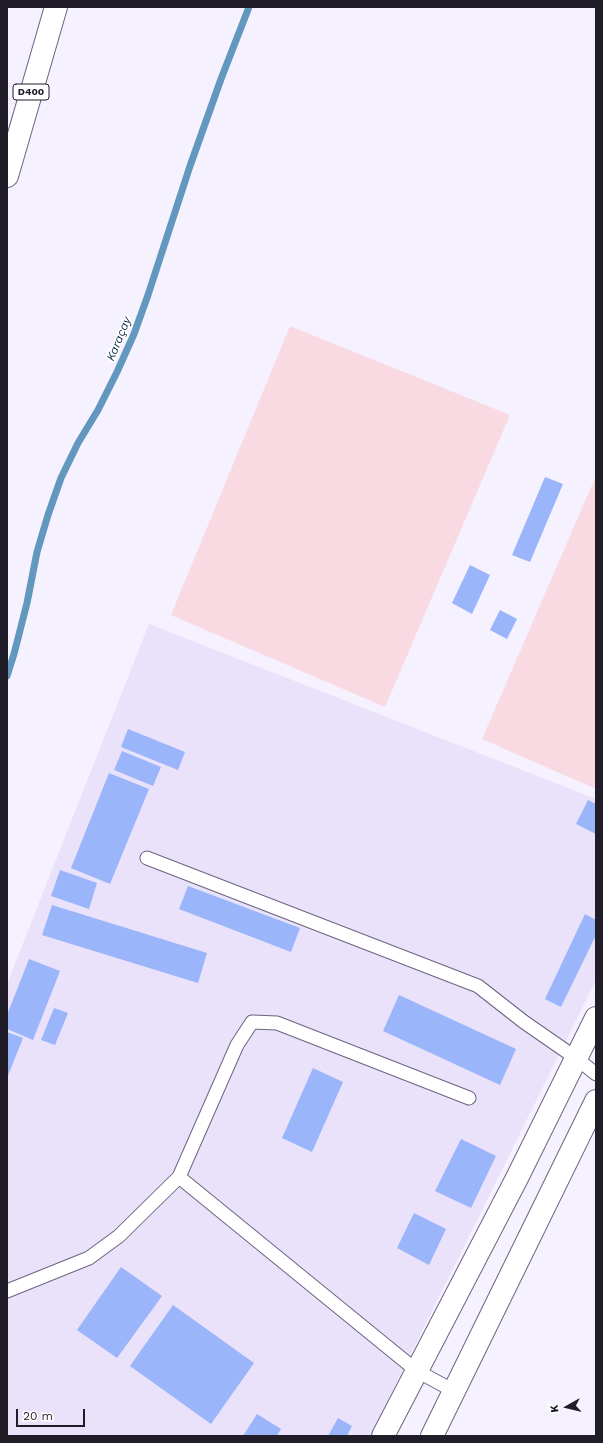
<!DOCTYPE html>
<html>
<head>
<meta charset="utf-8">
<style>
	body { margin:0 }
	#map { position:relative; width:603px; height:1443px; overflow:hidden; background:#f5f1fe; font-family:"Work Sans",sans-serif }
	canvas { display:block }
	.frame { position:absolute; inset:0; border:8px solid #201c28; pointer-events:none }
	.north { position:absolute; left:547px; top:1387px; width:40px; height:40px; -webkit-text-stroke:3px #fff; paint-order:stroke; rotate:262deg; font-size:11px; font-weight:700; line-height:16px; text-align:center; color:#201c28 }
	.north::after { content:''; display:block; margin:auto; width:14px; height:18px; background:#201c28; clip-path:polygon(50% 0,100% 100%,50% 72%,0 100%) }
	.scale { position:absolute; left:16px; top:1409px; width:69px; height:18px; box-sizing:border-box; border:2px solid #201c28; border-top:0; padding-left:5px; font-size:12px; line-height:14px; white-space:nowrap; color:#201c28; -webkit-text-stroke:3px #fff; paint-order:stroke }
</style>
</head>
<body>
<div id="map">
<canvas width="603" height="1443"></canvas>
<div class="frame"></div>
<div class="north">K</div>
<div class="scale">20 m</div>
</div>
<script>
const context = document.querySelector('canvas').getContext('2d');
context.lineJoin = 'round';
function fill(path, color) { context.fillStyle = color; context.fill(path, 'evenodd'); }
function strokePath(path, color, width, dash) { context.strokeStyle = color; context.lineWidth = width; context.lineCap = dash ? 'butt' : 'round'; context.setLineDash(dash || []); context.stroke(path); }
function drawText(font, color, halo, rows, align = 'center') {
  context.font = font + ' "Work Sans",sans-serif'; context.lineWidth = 3.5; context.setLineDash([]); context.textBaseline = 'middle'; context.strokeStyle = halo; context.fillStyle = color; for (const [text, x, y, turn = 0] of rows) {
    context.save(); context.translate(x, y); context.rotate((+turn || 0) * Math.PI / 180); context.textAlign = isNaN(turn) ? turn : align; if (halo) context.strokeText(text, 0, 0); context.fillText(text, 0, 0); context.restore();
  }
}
const built = new Path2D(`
	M149,624L596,799V980L370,1436H7V984Z`);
const green = new Path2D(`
	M290,326L510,415L385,707L171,615Z
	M596,476V789L482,739Z`);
const stream = new Path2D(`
	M7,676L14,654L27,603L37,552L48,515L61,478L78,443L98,410L117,372L134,334L148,295L190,166L221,79L249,7`);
const building = new Path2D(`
	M545,477L563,484L530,562L512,555Z
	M470,565L490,575L472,614L452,603Z
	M500,610L517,619L507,639L490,630Z
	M128,729L185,752L178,770L121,747Z
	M122,751L161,767L153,786L114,770Z
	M109,773L149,789L110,884L71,868Z
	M588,800L596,804V834L576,824Z
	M60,870L97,883L89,909L51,896Z
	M188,886L300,928L291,952L179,909Z
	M52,905L207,953L198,983L42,935Z
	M585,914L596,920V935L561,1007L545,999Z
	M29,959L60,971L33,1040L7,1029V1015Z
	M399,995L516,1049L500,1085L383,1031Z
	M54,1008L68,1013L55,1045L41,1040Z
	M7,1032L23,1038L7,1078Z
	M313,1068L343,1082L312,1152L282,1138Z
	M461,1139L496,1156L471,1208L435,1191Z
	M414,1213L446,1229L429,1265L397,1248Z
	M121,1267L162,1296L117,1358L77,1330Z
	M173,1305L254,1363L211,1424L130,1366Z
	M257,1414L281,1429L277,1436H243Z
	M338,1418L352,1426L347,1436H328Z`);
const lane = new Path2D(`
	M147,858L478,986L524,1022L576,1058L596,1074
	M179,1177L417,1371L454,1391
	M7,1291L89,1258L119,1236L179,1177L237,1045L252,1022L277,1023L469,1098`);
const street = new Path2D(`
	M383,1436L517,1178L596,1018
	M432,1436L596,1101`);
const highway = new Path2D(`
	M7,176L56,7`);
const shields = [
	[31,92,36]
];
const shieldNames = [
	["D400",31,92]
];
const waterNames = [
	["Karaçay",119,339,-68]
];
fill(built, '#e9e2fa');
fill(green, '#f9dae2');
strokePath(stream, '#6298bd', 7);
fill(building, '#9ab5f9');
strokePath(lane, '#6c6480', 15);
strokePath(street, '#6c6480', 24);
strokePath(highway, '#6c6480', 24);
strokePath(lane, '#fff', 13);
strokePath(street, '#fff', 22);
strokePath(highway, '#fff', 22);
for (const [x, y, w] of shields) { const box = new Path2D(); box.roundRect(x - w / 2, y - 8, w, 16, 3); context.fillStyle = '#fff'; context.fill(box); strokePath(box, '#201c28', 1); }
drawText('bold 10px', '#201c28', null, shieldNames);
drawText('italic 12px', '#0f3246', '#fff', waterNames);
</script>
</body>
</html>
